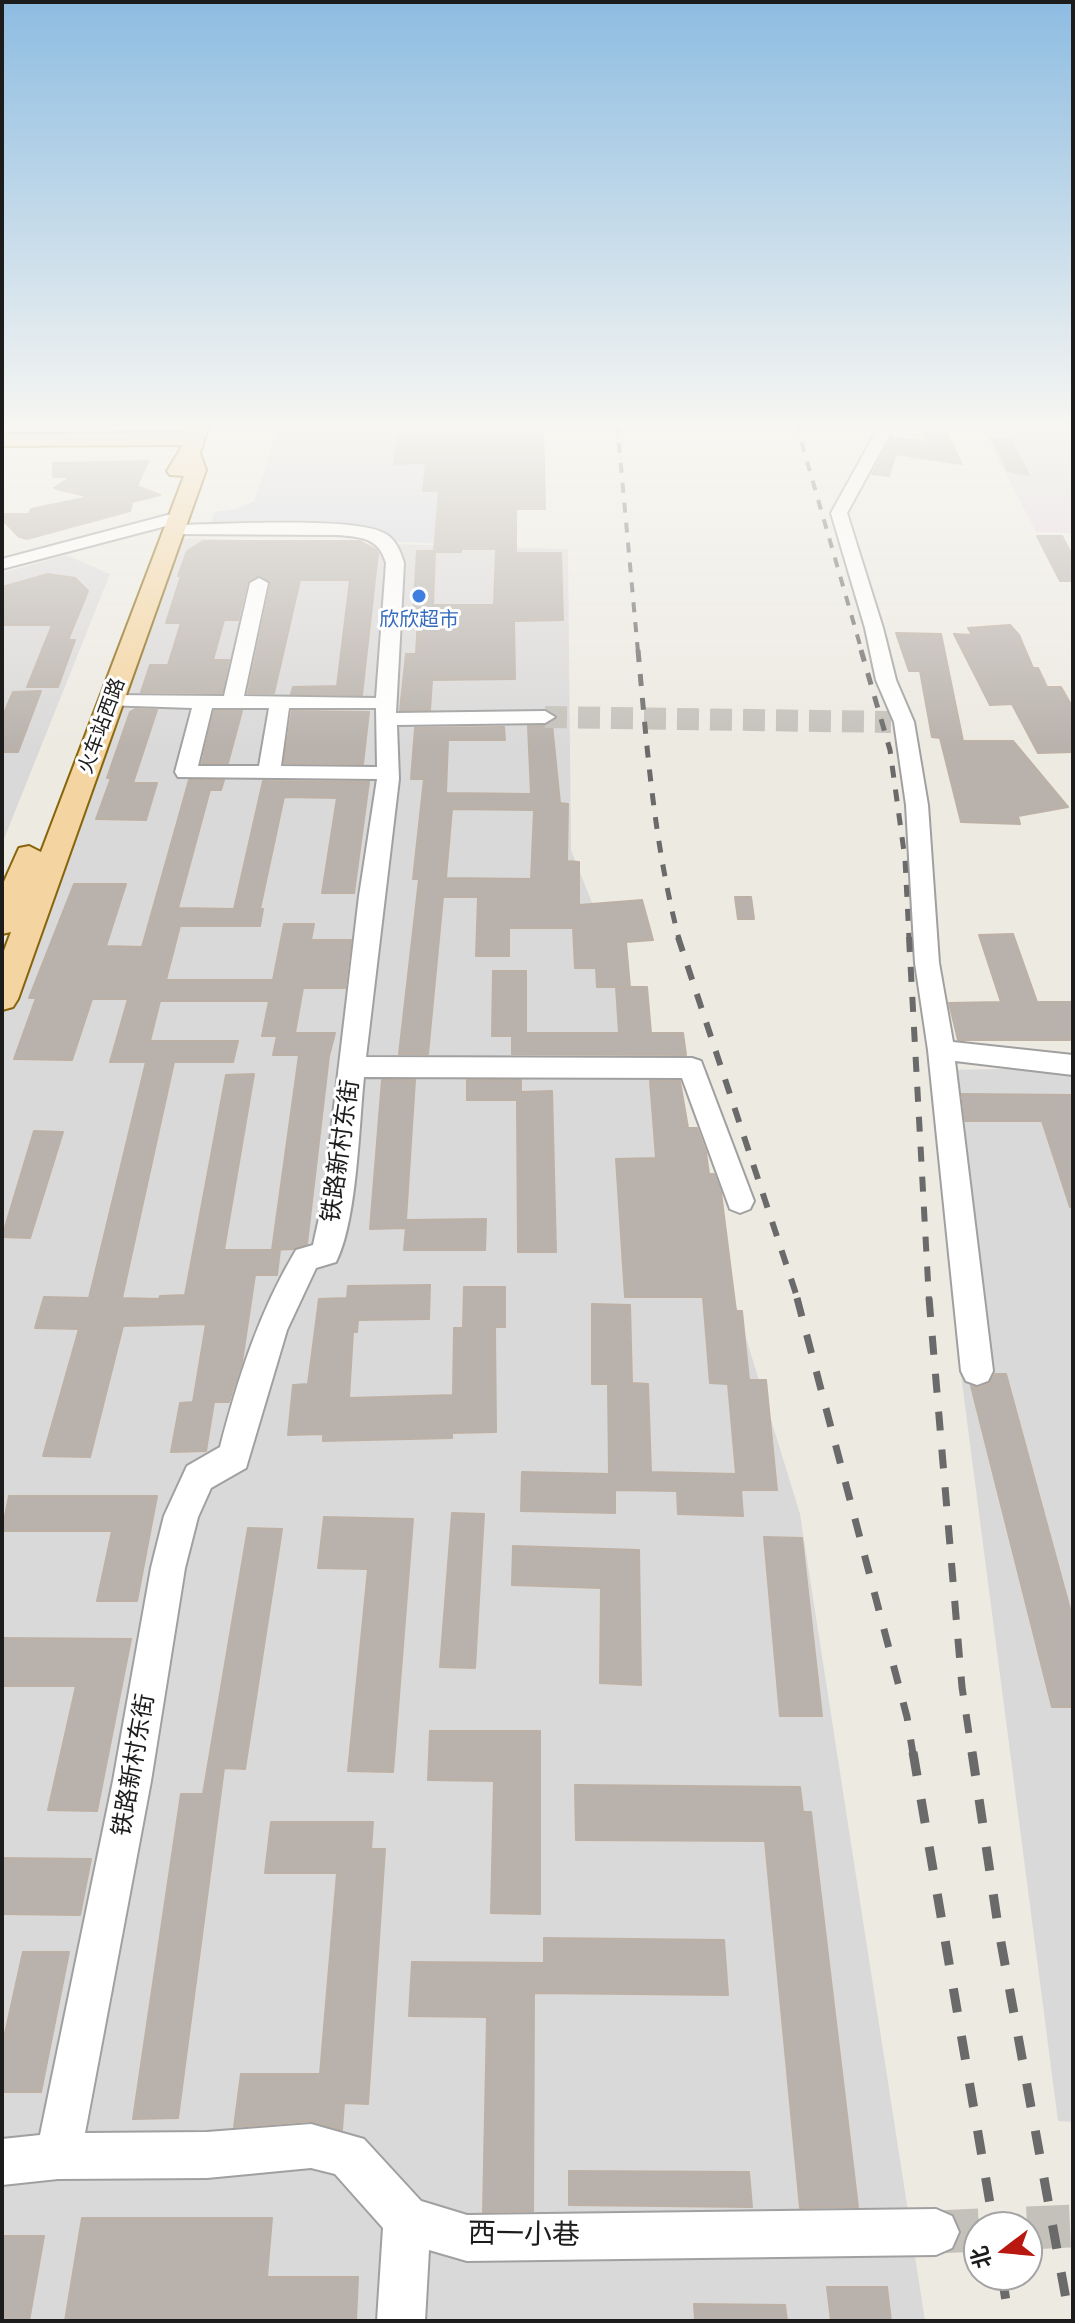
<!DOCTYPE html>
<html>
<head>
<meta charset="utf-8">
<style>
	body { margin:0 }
	#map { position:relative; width:1075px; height:2323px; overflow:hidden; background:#edeae2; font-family:"Work Sans","Noto Sans SC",sans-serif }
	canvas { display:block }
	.frame { position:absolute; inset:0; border:4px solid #1c1c1c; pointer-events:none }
	.north { position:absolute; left:963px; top:2211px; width:80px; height:80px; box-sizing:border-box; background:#fff; border:2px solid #a4a4a4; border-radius:50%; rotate:254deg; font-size:22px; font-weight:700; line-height:32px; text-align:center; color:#1c1c1c }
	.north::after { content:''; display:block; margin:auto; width:28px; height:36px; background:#b8180f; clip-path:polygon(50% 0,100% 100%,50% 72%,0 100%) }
</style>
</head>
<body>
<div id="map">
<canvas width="1075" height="2323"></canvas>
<div class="frame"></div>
<div class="north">北</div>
</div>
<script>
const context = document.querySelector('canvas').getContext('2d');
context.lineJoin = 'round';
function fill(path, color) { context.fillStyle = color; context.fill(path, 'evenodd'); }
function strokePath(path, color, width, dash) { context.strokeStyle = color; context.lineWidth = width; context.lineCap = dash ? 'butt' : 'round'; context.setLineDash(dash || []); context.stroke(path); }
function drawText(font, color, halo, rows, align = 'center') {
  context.font = font + ' "Work Sans","Noto Sans SC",sans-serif'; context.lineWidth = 6; context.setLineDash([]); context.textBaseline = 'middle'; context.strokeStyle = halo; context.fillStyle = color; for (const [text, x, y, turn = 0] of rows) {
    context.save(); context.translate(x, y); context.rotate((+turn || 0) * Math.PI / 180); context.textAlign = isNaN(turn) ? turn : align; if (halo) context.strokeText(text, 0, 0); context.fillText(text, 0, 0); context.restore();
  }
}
const residential = new Path2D(`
	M979,423H1073V496L1016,493Z
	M179,538L568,549L571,850L680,1123L800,1514L925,2321H2V1005Z
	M66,555L110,574L2,844V573Z
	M1073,1068V2122L1058,2121L960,1367L936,1070Z`);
const industrial = new Path2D(`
	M1016,493L1073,496V533L1036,532Z`);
const plaza = new Path2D(`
	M280,423H400L394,464L426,463L423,491H439L436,543L398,542L376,530L320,522L211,523L214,512L237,509L254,501Z`);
const building = new Path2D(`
	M400,423H543L545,509H516V553H561L563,620L514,621L515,679L432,680L430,710H400L406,654H416L418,618H413L417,551H434L439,491H423L426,463L394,464ZM461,549H496L494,605H433L435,552H461Z
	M919,423H942L962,464L896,454L889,476L872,474L892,437L928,442Z
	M992,439H1010L1029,475L1008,471Z
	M148,461L137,486L160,495L132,502L130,511L27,539L19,537L2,519V514H29L31,509L89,497L54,488L71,477H53V463Z
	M1037,536H1062L1073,557V581H1060Z
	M203,541H360L376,550L378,553L362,695L291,694L293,687L337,686L350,580H300L274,693H248L271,584L260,575L247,582L238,620H224L213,660H229L222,693L141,692L150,665H168L181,623H166L181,576H178L187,551Z
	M48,574L75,578L88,591L68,640H75L58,687H27L52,625H2V587Z
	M1010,625L1019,635L1033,668H1038L1047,687H1061L1073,708V752L1038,753L1012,704L990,705L954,634L972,635L968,628Z
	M896,633L941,634L963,741H1013L1068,807L1018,816L1020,824L961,822L940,738L932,737L920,671H909Z
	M41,691L18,752H2V718L13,692Z
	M135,709L157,710L133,783H157L146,820L96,819L111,778H107L130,712Z
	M214,711H242L228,763H202Z
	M292,711L369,712L363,764L284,763Z
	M552,724L560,803L568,804L567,861L579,862V905L642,900L653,940L626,942L630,987H597L596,968H575L573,928H509V956H476L478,897H443L428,1054H399L419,879H413L424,779H411L415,728L504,727L505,740H448L446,793L531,794L528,726ZM452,809L534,810L531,879L446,878Z
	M189,780H224L221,790H210L178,908L234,909L263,781L369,782L354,893H322L337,798L284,797L260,909H263L260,926H180L166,980H273L284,924H314L311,940H351L345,988H303L295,1033H335L329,1056L307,1244L293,1249L272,1250H280L277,1275H255L242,1362L229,1402H214L206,1451L171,1452L180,1403L193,1402L206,1324L123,1326L90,1457L43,1456L79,1329L35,1328L44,1297L89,1298L146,1062H110L128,999H92L72,1060L14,1059L36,998H29L74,884H126L106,946L142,947ZM160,1001H269L262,1036H277L273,1055H299L272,1250H224L254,1074L226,1075L185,1295L160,1296L159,1299L122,1298L174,1062H233L238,1041H150Z
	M735,897H751L754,919H738Z
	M1013,934L1037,1002H1073V1040H958L949,1003L1001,1002L979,935Z
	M493,971H526V1033H619L616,987H647L651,1033H683L686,1055L512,1054V1036H492Z
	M382,1080H415L406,1220L486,1219L485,1250H404L406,1228L370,1229Z
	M467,1080H521V1092L552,1091L556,1252H518L517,1100H467Z
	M650,1081H680L688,1128H697L706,1152L709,1174H714L721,1192L736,1311H742L749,1380H766L777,1490H741L743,1516L678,1514L677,1491L615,1490V1513L521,1511L522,1472L609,1474L608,1384H592V1304L630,1305L632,1383L648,1384L651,1472L736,1474L728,1384L710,1383L703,1297H625L616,1159L656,1158Z
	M962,1094L1073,1095V1206L1070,1207L1042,1121H965Z
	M34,1131L63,1132L30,1238L2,1237Z
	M430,1285L429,1319L358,1320L357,1332H353L349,1398L453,1395L454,1328H463L464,1287H505V1327H495L496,1432L452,1433V1438L323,1441V1434L288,1435L293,1385L308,1384L319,1299L347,1298L348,1286Z
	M995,1374H1006L1073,1620V1707H1052L971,1386L978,1388L989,1384Z
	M9,1496H157L137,1601H97L112,1531H2Z
	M452,1513L484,1514L475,1668L440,1667Z
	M324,1517L413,1519L393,1772L348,1771L368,1569L318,1568Z
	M248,1528L282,1529L245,1769L224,1768L178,2118L133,2119L181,1794H203Z
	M764,1537L802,1538L822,1716H780Z
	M513,1546L639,1550L641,1685L600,1683L601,1588L512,1585Z
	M2,1638L131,1639L97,1811L48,1810L76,1686H2Z
	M430,1731H540V1914L491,1913L494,1781L428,1780Z
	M575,1785L800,1787L803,1812H811L858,2207L800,2208L765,1841L576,1840Z
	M271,1822H373L371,1849H385L368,2104L344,2103L342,2130L311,2121L234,2127L241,2074H320L337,1873H265Z
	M2,1858L91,1859L80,1915L2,1914Z
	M544,1938L724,1940L728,1995L534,1993L533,2211L483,2212L487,2017L409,2016L412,1962L544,1963Z
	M23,1952H69L41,2092H2V2047Z
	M569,2171L749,2172L752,2207L569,2205Z
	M82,2218H272L267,2277H358L356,2321H65Z
	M2,2236H44L29,2321H2Z
	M827,2287H887L891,2321H831Z
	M694,2304L785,2305L787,2321H695Z`);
const minorTunnelFar1 = new Path2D(`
	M545,717L891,722`);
const minorTunnel = new Path2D(`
	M1027,2228L1073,2226
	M936,2232L979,2230`);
const minor = new Path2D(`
	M881,423H896L847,513L883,628L896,680L914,722L928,805L939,963L953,1042L1073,1055V1075L955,1061L993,1371L988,1381L977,1385L966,1381L961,1371L928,1050L915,963L906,805L894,722L876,680L865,628L831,513Z
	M179,512L187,517L185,521L2,569V559Z
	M173,525C217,525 350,516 384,533C396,539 400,551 404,563L396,713L545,711L555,717L545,723L397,725L399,779L366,1057L692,1058L701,1061L754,1201L750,1209L740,1213L730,1209L682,1078L364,1077C359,1125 357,1221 336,1262L316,1268L287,1330L246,1468L211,1488L198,1517L185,1568L151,1781L85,2133L207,2132L311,2124L364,2139L421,2201L467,2215L936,2209L952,2216L959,2232L952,2248L936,2255L467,2261L429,2250L425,2321H377L383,2228L335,2174L311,2168L207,2178L58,2179L2,2185V2139L40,2135L113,1781L151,1568L164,1516L187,1466L220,1447C238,1378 259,1312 296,1250L313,1245L323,1200L359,896L377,779L178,777L175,772L192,708L104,705L101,701L104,697L111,695L224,696L250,583L259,578L268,583L244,696L376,698L386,563C379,537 360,537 337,535L167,534L164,530L167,526ZM212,708H269L259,766H198ZM289,708H376L377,767L281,766Z`);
const major = new Path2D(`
	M190,423H210L200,453L206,470L18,999L13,1007L2,1010V956L11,932L2,934V886L19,848L29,846L41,852L184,476L170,475L167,471L183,445L2,446V434L187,433Z`);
const railFar4 = new Path2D(`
	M617,423L638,652
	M796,423L862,652`);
const railFar3 = new Path2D(`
	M638,650C647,748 654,844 679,939
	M861,650L890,750L905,859L909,939`);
const railFar2 = new Path2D(`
	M678,937L798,1300
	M909,937L929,1300`);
const railFar1 = new Path2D(`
	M797,1298L907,1717L913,1754
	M929,1298L962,1687L972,1754`);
const rail = new Path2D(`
	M913,1752L994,2227
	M972,1752L998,1926L1070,2321
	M1002,2275L1009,2321`);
const markers = [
	[419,596,8,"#3f7fe0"]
];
const farShopnames = [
	["欣欣超市",419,620]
];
const farStreetnames = [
	["火车站西路",102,726,-70]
];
const streetNames = [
	["铁路新村东街",341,1151,-82],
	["铁路新村东街",134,1765,-80]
];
const nearStreetnames = [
	["西一小巷",524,2235,1]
];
fill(residential, '#dad9d9');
fill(industrial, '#e5d5e1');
fill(plaza, '#d7d7e2');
fill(building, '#b9b2ac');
strokePath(building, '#bdb1a6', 2);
strokePath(minorTunnelFar1, '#c3c1ba', 22, [22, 11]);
strokePath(minorTunnel, '#c3c1ba', 43, [43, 21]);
strokePath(minor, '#a0a0a0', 4);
strokePath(major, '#88650b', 4);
fill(minor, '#fff');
fill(major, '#f4d4a0');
strokePath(railFar4, '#6a6a6a', 4, [10, 10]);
strokePath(railFar3, '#6a6a6a', 5, [12, 12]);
strokePath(railFar2, '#6a6a6a', 6, [15, 15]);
strokePath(railFar1, '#6a6a6a', 7, [19, 19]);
strokePath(rail, '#6a6a6a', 9, [24, 24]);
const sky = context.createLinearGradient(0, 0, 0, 748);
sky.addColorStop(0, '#8dbce1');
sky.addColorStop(0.57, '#f7f6f2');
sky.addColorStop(1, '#f7f6f200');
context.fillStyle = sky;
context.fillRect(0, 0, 1075, 748);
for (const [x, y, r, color] of markers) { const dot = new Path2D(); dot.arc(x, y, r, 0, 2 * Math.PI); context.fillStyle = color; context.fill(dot); strokePath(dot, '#fff', 3); }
drawText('20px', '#366cbe', '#fff', farShopnames);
drawText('20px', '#1c1c1c', '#fff', farStreetnames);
drawText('24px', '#1c1c1c', '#fff', streetNames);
drawText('28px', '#1c1c1c', '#fff', nearStreetnames);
</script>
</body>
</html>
